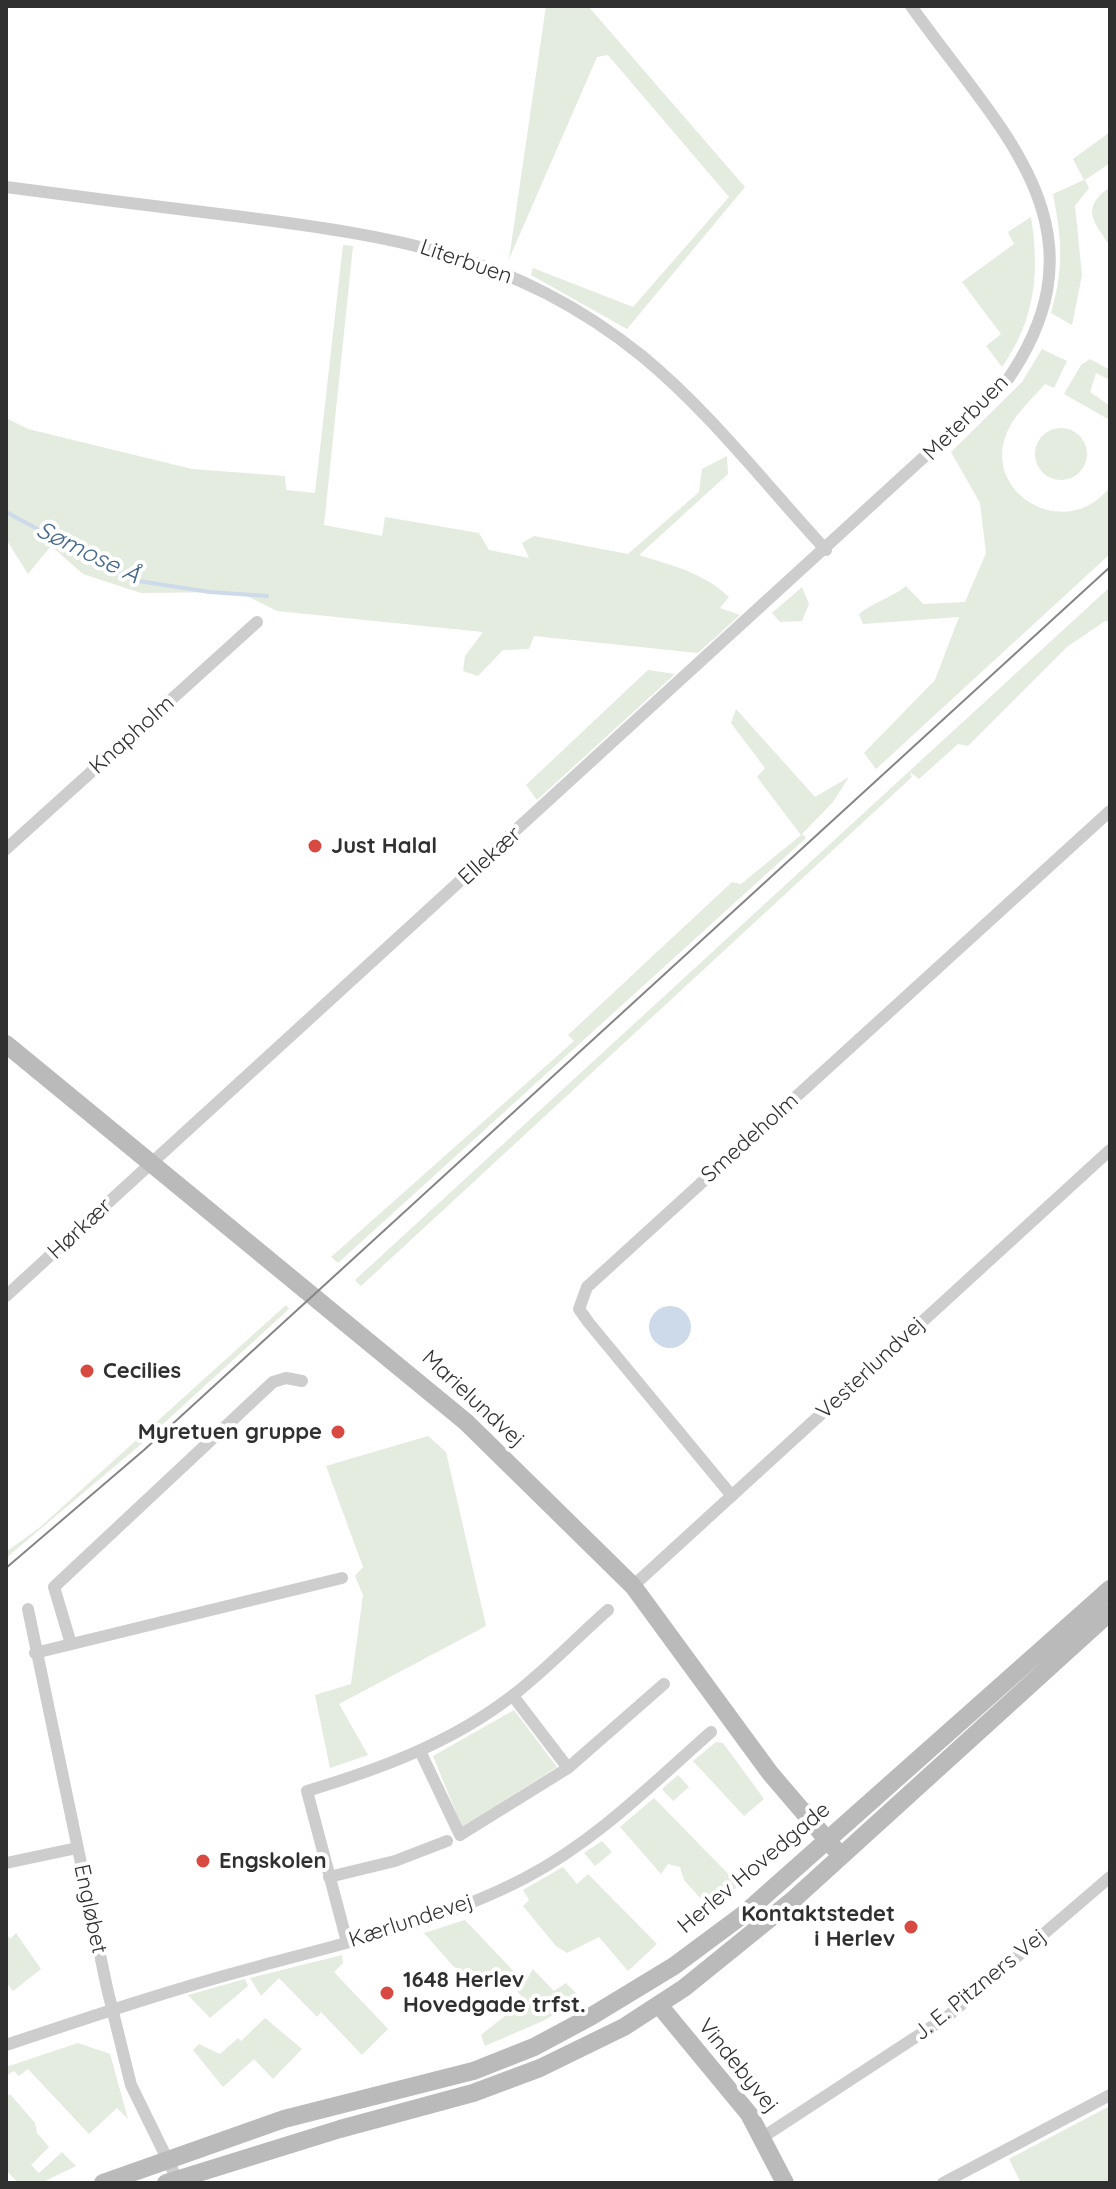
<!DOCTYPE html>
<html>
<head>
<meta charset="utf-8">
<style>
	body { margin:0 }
	#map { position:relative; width:1116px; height:2189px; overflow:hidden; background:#fff; font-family:Quicksand,sans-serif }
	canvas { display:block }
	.frame { position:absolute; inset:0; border:8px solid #303030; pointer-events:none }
</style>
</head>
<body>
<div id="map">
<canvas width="1116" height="2189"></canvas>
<div class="frame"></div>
</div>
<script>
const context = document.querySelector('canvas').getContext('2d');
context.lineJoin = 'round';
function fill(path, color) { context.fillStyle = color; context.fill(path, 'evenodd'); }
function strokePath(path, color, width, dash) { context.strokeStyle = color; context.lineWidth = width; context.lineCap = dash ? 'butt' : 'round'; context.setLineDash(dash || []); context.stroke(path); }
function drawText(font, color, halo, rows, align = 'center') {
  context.font = font + ' Quicksand,sans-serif'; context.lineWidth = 8; context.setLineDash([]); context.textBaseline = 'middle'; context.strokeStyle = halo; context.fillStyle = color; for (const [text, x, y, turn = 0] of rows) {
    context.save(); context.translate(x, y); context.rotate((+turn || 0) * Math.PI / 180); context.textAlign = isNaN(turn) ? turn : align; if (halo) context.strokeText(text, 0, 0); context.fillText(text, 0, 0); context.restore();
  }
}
const green = new Path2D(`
	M546,6H588L745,187L627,329L531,275L533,268L633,307L729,197L608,55L597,57L509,259Z
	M1110,132V163L1085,180L1089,188L1075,206L1082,275L1072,325L1051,313C1064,268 1062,240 1053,194L1084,180L1073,159Z
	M1110,187V246C1093,220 1080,209 1110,187Z
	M1031,217C1040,273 1035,320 1002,367L986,346L1001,334L962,282L1014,244L1008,232Z
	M343,245L353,246L324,525L382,536L385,517L479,533L489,550L529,558L522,543L534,536L628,554L699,492L702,469L727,456L728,474L639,555C672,566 703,572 729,597L720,608L740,615L698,653L534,636L529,649L503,650L478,676L463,671L465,656L483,632L277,611L239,592L141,593L83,574L51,546L28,574L6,539V418L28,429L192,469L285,476L286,490L315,493Z
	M1042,349L1067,361L1054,388L1045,384C1033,398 1017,412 1009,428C977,491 1065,545 1110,487V554L876,769L864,753L935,680L959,617L863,624L859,614C874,602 891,598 906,586L923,604L965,602L986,553L980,503L951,452L1022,382Z
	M1090,359L1110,370V380L1096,373L1090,392L1110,406V424L1108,419L1064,394L1081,365Z
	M1035 454a26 26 0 1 1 52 0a26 26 0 1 1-52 0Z
	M802,587L809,604L802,621L780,622L772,613Z
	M1110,587V622L1105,621L1067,647L968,746L958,744L919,779L910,772L912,777L361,1286L355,1280Z
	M648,670L675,674L537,800L526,785Z
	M736,709L815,797L849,777L833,802L802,834L806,838L338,1263L331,1257L574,1041L568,1035L732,882L741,884L801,835L757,777L765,768L731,723Z
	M286,1305L289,1309L140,1445L6,1558V1552L39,1528Z
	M428,1436L446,1452L486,1626L339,1704L368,1755L330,1768L315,1695L351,1684L363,1595L355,1576L363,1567L326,1466Z
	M514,1710L557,1767L462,1827L433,1756Z
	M716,1742L723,1743L764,1799L744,1816L693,1761Z
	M678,1775L689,1787L673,1801L662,1789Z
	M654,1798L739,1885L711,1910L684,1880L680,1867L668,1864L661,1874L620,1827Z
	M602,1841L612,1852L595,1866L584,1853Z
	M563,1867L577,1884L588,1874L657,1944L628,1971L599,1937L567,1953L556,1946L523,1906L529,1900L523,1890Z
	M465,1920L522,1980L526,1981L533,1969L554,1991L566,1983L581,1998L545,2020L485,2046L481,2035L521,2003L522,1997L500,1971L479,1983L463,1981L465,1972L454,1967L424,1933Z
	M6,1933L10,1939L16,1933L41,1969L13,1991L6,1982Z
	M342,1955L343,1963L334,1972L388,2029L362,2055L321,2012L317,2017L279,1978L261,1996L250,1978Z
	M245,1979L248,1986L210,2018L188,1995Z
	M265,2018L302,2049L273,2079L254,2059L223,2087L193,2050L199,2044L220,2054L238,2038L241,2041Z
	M78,2043L110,2054L128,2119L117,2108L89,2134L28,2069L19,2076L14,2071L6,2076V2067Z
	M10,2094L35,2123L37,2133L49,2147L31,2165L39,2173L62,2152L76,2166L41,2183H18L6,2170V2097Z
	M1108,2107L1110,2183H1021L1009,2159Z`);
const water = new Path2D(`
	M649 1327a21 21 0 1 1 42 0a21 21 0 1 1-42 0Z`);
const stream = new Path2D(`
	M6,512L132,580L210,592L267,596`);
const street = new Path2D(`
	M6,187C82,197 159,207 235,216C392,236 514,253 642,356C710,412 766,485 826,550
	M6,849L257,622
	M6,1296L1006,382C1114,228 999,130 911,6
	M732,1496L589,1323L579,1309L587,1287L1110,811
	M633,1586L1110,1150
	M28,1609L107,1988L131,2085L177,2179
	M71,1644L54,1587L273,1382L286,1378L302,1381
	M35,1653L342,1578
	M513,1696L568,1768
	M420,1751L460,1835L568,1768L664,1684
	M6,1863L77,1848
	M329,1877L395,1861L447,1841
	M347,1942L307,1791C380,1769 451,1743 512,1696C546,1670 576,1638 608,1610
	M6,2045C87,2018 167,1991 249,1969C343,1943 439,1923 525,1878C596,1841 652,1784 711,1732
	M763,2137L948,2016L1110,1877
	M943,2183L1110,2095`);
const secondary = new Path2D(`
	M6,1044L466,1422L633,1586L770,1773L841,1856
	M659,2005L749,2114L785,2183
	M103,2183L284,2119L473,2071L534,2047L590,2017L674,1966L744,1914L1110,1589
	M166,2183L340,2129L473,2093L540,2068L624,2027L684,1988L794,1899L1110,1612`);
const tram = new Path2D(`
	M6,1568L144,1450L1110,567`);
const markers = [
	[315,846,8,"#d74941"],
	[87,1371,8,"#d74941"],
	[338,1432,8,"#d74941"],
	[203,1861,8,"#d74941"],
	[911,1927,8,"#d74941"],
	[387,1993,8,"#d74941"]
];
const streetNames = [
	["Literbuen",466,262,19],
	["Meterbuen",966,418,-45],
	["Knapholm",132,735,-42],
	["Ellekær",490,856,-42],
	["Smedeholm",750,1138,-42],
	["Hørkær",80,1229,-43],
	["Vesterlundvej",871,1368,-43],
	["Marielundvej",473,1399,43],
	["Herlev Hovedgade",754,1868,-40],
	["Engløbet",90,1909,78],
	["Kærlundevej",411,1921,-18],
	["J. E. Pitzners Vej",980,1985,-39],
	["Vindebyvej",738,2066,51]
];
const poiNames = [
	["Just Halal",331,846],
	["Cecilies",103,1371],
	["Myretuen gruppe",322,1432,"right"],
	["Engskolen",219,1861],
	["Kontaktstedet",895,1914,"right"],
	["i Herlev",895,1939,"right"],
	["1648 Herlev",403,1980],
	["Hovedgade trfst.",403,2005]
];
const waterNames = [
	["Sømose Å",88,553,26]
];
fill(green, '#e4ebdf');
fill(water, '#cddae9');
strokePath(stream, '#cddae9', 4);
strokePath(street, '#cdcdcd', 12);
strokePath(secondary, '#bababa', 18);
strokePath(tram, '#858585', 2);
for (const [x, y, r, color] of markers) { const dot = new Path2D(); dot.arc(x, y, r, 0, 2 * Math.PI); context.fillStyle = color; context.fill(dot); strokePath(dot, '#fff', 3); }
drawText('22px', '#303030', '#fff', streetNames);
drawText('bold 22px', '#303030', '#fff', poiNames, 'left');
drawText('italic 24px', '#44668b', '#fff', waterNames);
</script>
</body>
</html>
